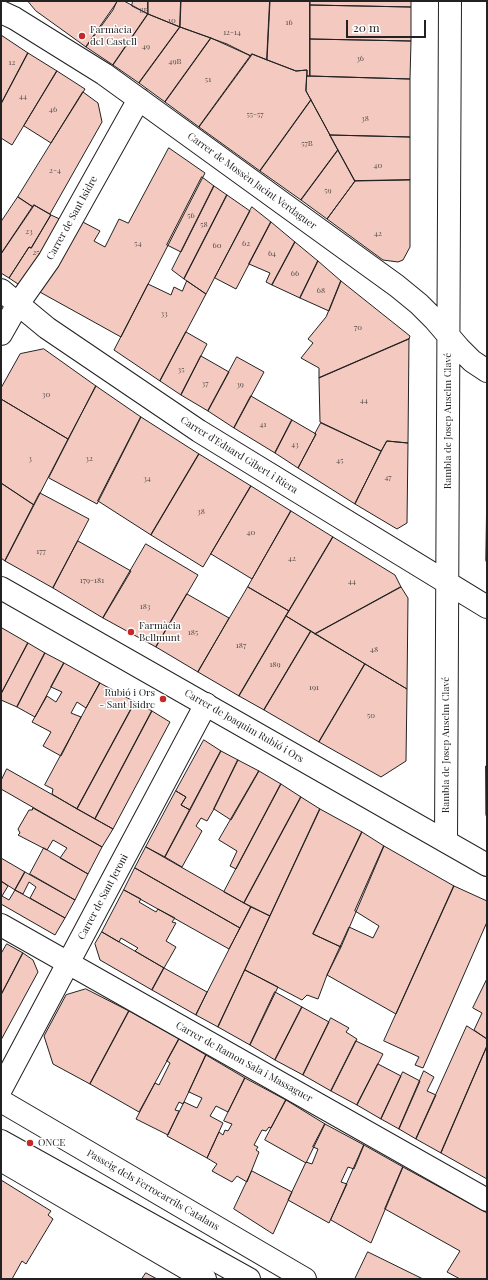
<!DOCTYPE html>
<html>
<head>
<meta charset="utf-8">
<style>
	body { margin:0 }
	#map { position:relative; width:488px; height:1280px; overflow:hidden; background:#fff; font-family:"Playfair Display",serif }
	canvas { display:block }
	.frame { position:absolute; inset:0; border:2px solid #222; pointer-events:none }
	.scale { position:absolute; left:346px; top:20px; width:80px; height:18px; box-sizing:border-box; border:2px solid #222; border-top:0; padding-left:5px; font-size:12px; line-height:14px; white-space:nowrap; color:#222; -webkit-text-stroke:3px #fff; paint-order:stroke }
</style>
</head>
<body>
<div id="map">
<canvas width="488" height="1280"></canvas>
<div class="frame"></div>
<div class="scale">20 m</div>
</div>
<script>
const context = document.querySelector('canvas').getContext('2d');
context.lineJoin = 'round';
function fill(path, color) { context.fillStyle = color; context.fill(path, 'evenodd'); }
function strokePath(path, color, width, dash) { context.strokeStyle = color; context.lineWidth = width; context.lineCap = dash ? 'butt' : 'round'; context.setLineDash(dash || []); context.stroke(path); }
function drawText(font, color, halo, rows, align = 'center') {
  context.font = font + ' "Playfair Display",serif'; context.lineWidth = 3; context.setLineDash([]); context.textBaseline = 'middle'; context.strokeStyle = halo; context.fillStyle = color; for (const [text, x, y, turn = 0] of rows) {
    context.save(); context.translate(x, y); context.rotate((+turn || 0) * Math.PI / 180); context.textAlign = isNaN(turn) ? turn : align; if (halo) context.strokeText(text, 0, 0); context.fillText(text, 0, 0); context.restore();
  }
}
const building = new Path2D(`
	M28,1H117L113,10L86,47L36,11Z
	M118,1H124L148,14L113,65L86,47Z
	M133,1H148V14L132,6Z
	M148,1H181L180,27L148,14Z
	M181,1H270L267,60L252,54L251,56L227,44L180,27Z
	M270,1H310V76H307V70L296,71L267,60Z
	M310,1H411V7L310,5Z
	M310,5L411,7V41L310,39Z
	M148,14L180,27L139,83L113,65Z
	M180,27L211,38L165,102L139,83Z
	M1,35L28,53L1,104Z
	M211,38L251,56L199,127L165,102Z
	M310,39L411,41L410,79L310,76Z
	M28,53L57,71L12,145L1,138V104Z
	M252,54L296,71L307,70L306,91L311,100L260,171L199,127Z
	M57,71L85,89L51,143L24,126Z
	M307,76L410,79V137L330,135L306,91Z
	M83,92L98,103L102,122L50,214L34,205L33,207L18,197Z
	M311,100L338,150L301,200L260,171Z
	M330,135L410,137V180L355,181Z
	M169,148L205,173L121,337L38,291L79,220L100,231L94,241L105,247L119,219L128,223Z
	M338,150L355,181L327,219L301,200Z
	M202,177L214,186L181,252L167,245Z
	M410,180V247L403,260L398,262L383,260L327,219L355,181Z
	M214,186L227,195L184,279L172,270Z
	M227,195L250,211L206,294L184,279Z
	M18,197L33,207L1,254V222Z
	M34,205L51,215L31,248L29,247L9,278L1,273V254Z
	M252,207L271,222L236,289L215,278Z
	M51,215L64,221L24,288L9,278L29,247L31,248Z
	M271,222L295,242L272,285L266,282L270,273L249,264Z
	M295,242L318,261L300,298L272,285Z
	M318,261L341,281L329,311L300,298Z
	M187,281L206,294L160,381L114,350L148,284L171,295L174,287L182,291Z
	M341,281L410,336L409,339L319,378V368L301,358L313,343L308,339L326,317Z
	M186,332L207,344L181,395L160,381Z
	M409,339L408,443L387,441L381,451L320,422L319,378Z
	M44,349L96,386L68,439L1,399V388L20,354Z
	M201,356L229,372L208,411L181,395Z
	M237,357L264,372L234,428L208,411Z
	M96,386L141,417L97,504L49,478Z
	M251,396L292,420L275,453L234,428Z
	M1,399L68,439L34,505L1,483Z
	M141,417L199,454L151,535L98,501Z
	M292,420L316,434L298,468L275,453Z
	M321,423L381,451L355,504L298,468L316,434H315Z
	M387,441L408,443L407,523L397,529L355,504Z
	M199,454L251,486L203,567L151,535Z
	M487,482V563L486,561Z
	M1,483L34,505L5,561L1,558Z
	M251,486L291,511L252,579L211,554Z
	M40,493L89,519L53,588L5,561Z
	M291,511L333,537L289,611L248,587Z
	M333,537L395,575L401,587L315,634L286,616Z
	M78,541L131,571L103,618L53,588Z
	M146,544L198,575L156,647L103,618Z
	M248,587L289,611L239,696L198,672Z
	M401,587L408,598L407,689L315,634Z
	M187,594L229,618L198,672L156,647Z
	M286,616L311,631L264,710L239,696Z
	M2,628L28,643L1,694V631Z
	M311,631L365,664L319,742L264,710Z
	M28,643L45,653L17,707L1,700V694Z
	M45,653L64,663L35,717L17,707Z
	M64,663L100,683L86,708L77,702L71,713L81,717L61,756L43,746L51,732L32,722L47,696L56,702L62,692L51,687Z
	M365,664L407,689L406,761L381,777L319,742Z
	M100,683L135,702L77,809L52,794L53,789L45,785Z
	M135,702L152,711L95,819L77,809Z
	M152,711L170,722L113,829L95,819Z
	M204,740L221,751L190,810L181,805L186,797L176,791Z
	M221,751L238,760L214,809L207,821L201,818L196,826L202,831L182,867L165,857Z
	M238,760L259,771L231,820L214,809Z
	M486,766H487V818L486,815Z
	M7,769L113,829L102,847L1,789V781Z
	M259,771L281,784L236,869L230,866L237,851L219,840Z
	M281,784L301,797L244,903L224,892Z
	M176,791L186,797L181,805L190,810L165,857L146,847Z
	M301,797L320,809L270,916L244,903Z
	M33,808L102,847L88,874L60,858L67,848L53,840L47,850L18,835L20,833L18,829L29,810H32Z
	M320,809L362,832L313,934L341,947L327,975L318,999L307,995L302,1000L245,970Z
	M362,832L384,846L341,947L313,934Z
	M384,846L454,886L396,1014L327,975L349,927L373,938L379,926L355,911Z
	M146,847L251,907L240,928L135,868Z
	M44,848L88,874L75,900L30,874Z
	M1,858L25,872L15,890L1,881Z
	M135,868L240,928L229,949L124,890Z
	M25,872L75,900L65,918L30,898L36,887L29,882L23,894L15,890Z
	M1,881L8,886L2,896L9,900L15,890L65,918L55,935L1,904Z
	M454,886L487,901V922L423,1068L415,1065L419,1057L384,1041Z
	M124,890L141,899L139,902L156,912L158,909L175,918L172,922L176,923L166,941L176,947L164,968L135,951L138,948L121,938L119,942L102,932Z
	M251,907L270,916L218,1027L196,1015Z
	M102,932L164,968L152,990L100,960L95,944Z
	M7,944L23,953L1,995V954Z
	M23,953L33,960L38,972L1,1040V995Z
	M164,968L207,992L196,1015L152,990Z
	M245,970L278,987L250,1045L218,1027Z
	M487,979V1039L474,1030L482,1013L473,1008Z
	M86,989L129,1011L90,1084L53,1064L44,1036L66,995Z
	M275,992L302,1007L275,1060L250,1045Z
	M302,1007L329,1022L303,1075L275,1060Z
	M129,1011L179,1039L139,1112L90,1084Z
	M331,1018L349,1028L346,1032L357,1039L331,1091L303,1075Z
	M467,1026L487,1039V1046L441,1153L416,1139Z
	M179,1039L206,1055L184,1102L183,1104L179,1102L175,1110L179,1111L168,1135L136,1119L155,1083L159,1085L170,1063L167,1061Z
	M356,1041L383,1054L357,1105L331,1091Z
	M487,1046V1179L441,1153Z
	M206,1055L245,1078L228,1112L216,1106L210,1116L223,1123L207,1158L167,1136L184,1102L197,1108L202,1098L189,1092Z
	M378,1064L401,1076L381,1119L357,1105Z
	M424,1071L434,1077L427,1091L436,1095L416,1139L399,1129Z
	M403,1072L420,1081L399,1129L381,1119Z
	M245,1078L286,1100L271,1128L269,1127L266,1131L262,1130L254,1145L258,1147L256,1150L259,1152L247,1182L237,1176L232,1182L212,1171L217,1164L207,1158L219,1132L223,1135L225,1130L228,1131L232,1124L224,1121Z
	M286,1100L325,1124L306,1163L265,1140Z
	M325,1124L364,1145L354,1169L348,1167L341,1182L347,1184L329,1223L288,1200L306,1162L312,1164L318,1149L313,1147Z
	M364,1145L403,1167L371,1243L331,1220Z
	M403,1167L487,1213V1279H460L447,1272L460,1251L385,1209Z
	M252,1171L292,1192L273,1234L234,1209Z
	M1,1180L51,1211L48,1215L53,1219L26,1264L22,1261L12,1279H1Z
	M368,1252L423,1279H355Z
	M146,1273L157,1279H142Z`);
const street = new Path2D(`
	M1,12L14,18L104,74L397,286L419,304L435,320L459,348L472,361L487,371
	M1,290L47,328L199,431L487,607
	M1,334L18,304L49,260L139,99
	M446,841L450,1
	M1,925L487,1200
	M1,1089L206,704
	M1,1141L249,1279`);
const secondary = new Path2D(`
	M1,588L487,865
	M1,1101L305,1279
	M1,1160L205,1279`);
const markers = [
	[82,36,4,"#c62828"],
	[131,632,4,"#c62828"],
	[163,699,4,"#c62828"],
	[30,1143,4,"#c62828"]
];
const numberNames = [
	["8B",144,10],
	["10",172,20],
	["16",289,22],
	["12-14",232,32],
	["49",146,46],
	["36",360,58],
	["49B",175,61],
	["12",12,62],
	["51",208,79],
	["44",23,96],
	["46",53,109],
	["55-57",255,114],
	["38",365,118],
	["57B",307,143],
	["40",378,165],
	["2-4",55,170],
	["59",328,190],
	["56",191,215],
	["58",204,224],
	["23",29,231],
	["42",378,233],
	["54",138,243],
	["62",246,243],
	["60",217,245],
	["25",36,252],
	["64",272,253],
	["66",295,273],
	["68",321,290],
	["33",164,313],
	["70",358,327],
	["35",181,369],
	["37",205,383],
	["39",240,384],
	["30",46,394],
	["44",364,400],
	["41",263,424],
	["43",295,444],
	["3",30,458],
	["32",89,458],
	["45",340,460],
	["47",388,477],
	["34",147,478],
	["38",201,511],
	["40",251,532],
	["177",41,551],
	["42",292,558],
	["179-181",92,580],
	["44",352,581],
	["183",145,606],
	["185",193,632],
	["187",241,645],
	["48",374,649],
	["189",275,664],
	["191",314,687],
	["50",371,715]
];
const poiNames = [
	["Farmàcia",90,30],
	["del Castell",90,42],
	["Farmàcia",139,626],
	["Bellmunt",139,638],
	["Rubió i Ors",155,693,"right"],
	["- Sant Isidre",155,705,"right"],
	["ONCE",38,1143]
];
const streetNames = [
	["Carrer de Mossèn Jacint Verdaguer",252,181,36],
	["Carrer de Sant Isidre",72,218,-61],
	["Rambla de Josep Anselm Clavé",448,421,-90],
	["Carrer d'Eduard Gibert i Riera",239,455,32],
	["Carrer de Joaquim Rubió i Ors",244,726,30],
	["Rambla de Josep Anselm Clavé",446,745,-90],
	["Carrer de Sant Jeroni",103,897,-62],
	["Carrer de Ramon Sala i Massaguer",244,1062,29],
	["Passeig dels Ferrocarrils Catalans",153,1190,30]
];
fill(building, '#f3c9c0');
strokePath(building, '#222', 1);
strokePath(street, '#222', 24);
strokePath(secondary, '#222', 24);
strokePath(street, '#fff', 22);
strokePath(secondary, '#fff', 22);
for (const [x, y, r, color] of markers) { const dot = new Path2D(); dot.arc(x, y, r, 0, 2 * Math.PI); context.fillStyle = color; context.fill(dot); strokePath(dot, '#fff', 1.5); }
drawText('8px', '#564c4a', null, numberNames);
drawText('10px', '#222', '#fff', poiNames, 'left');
drawText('10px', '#222', '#fff', streetNames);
</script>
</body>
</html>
